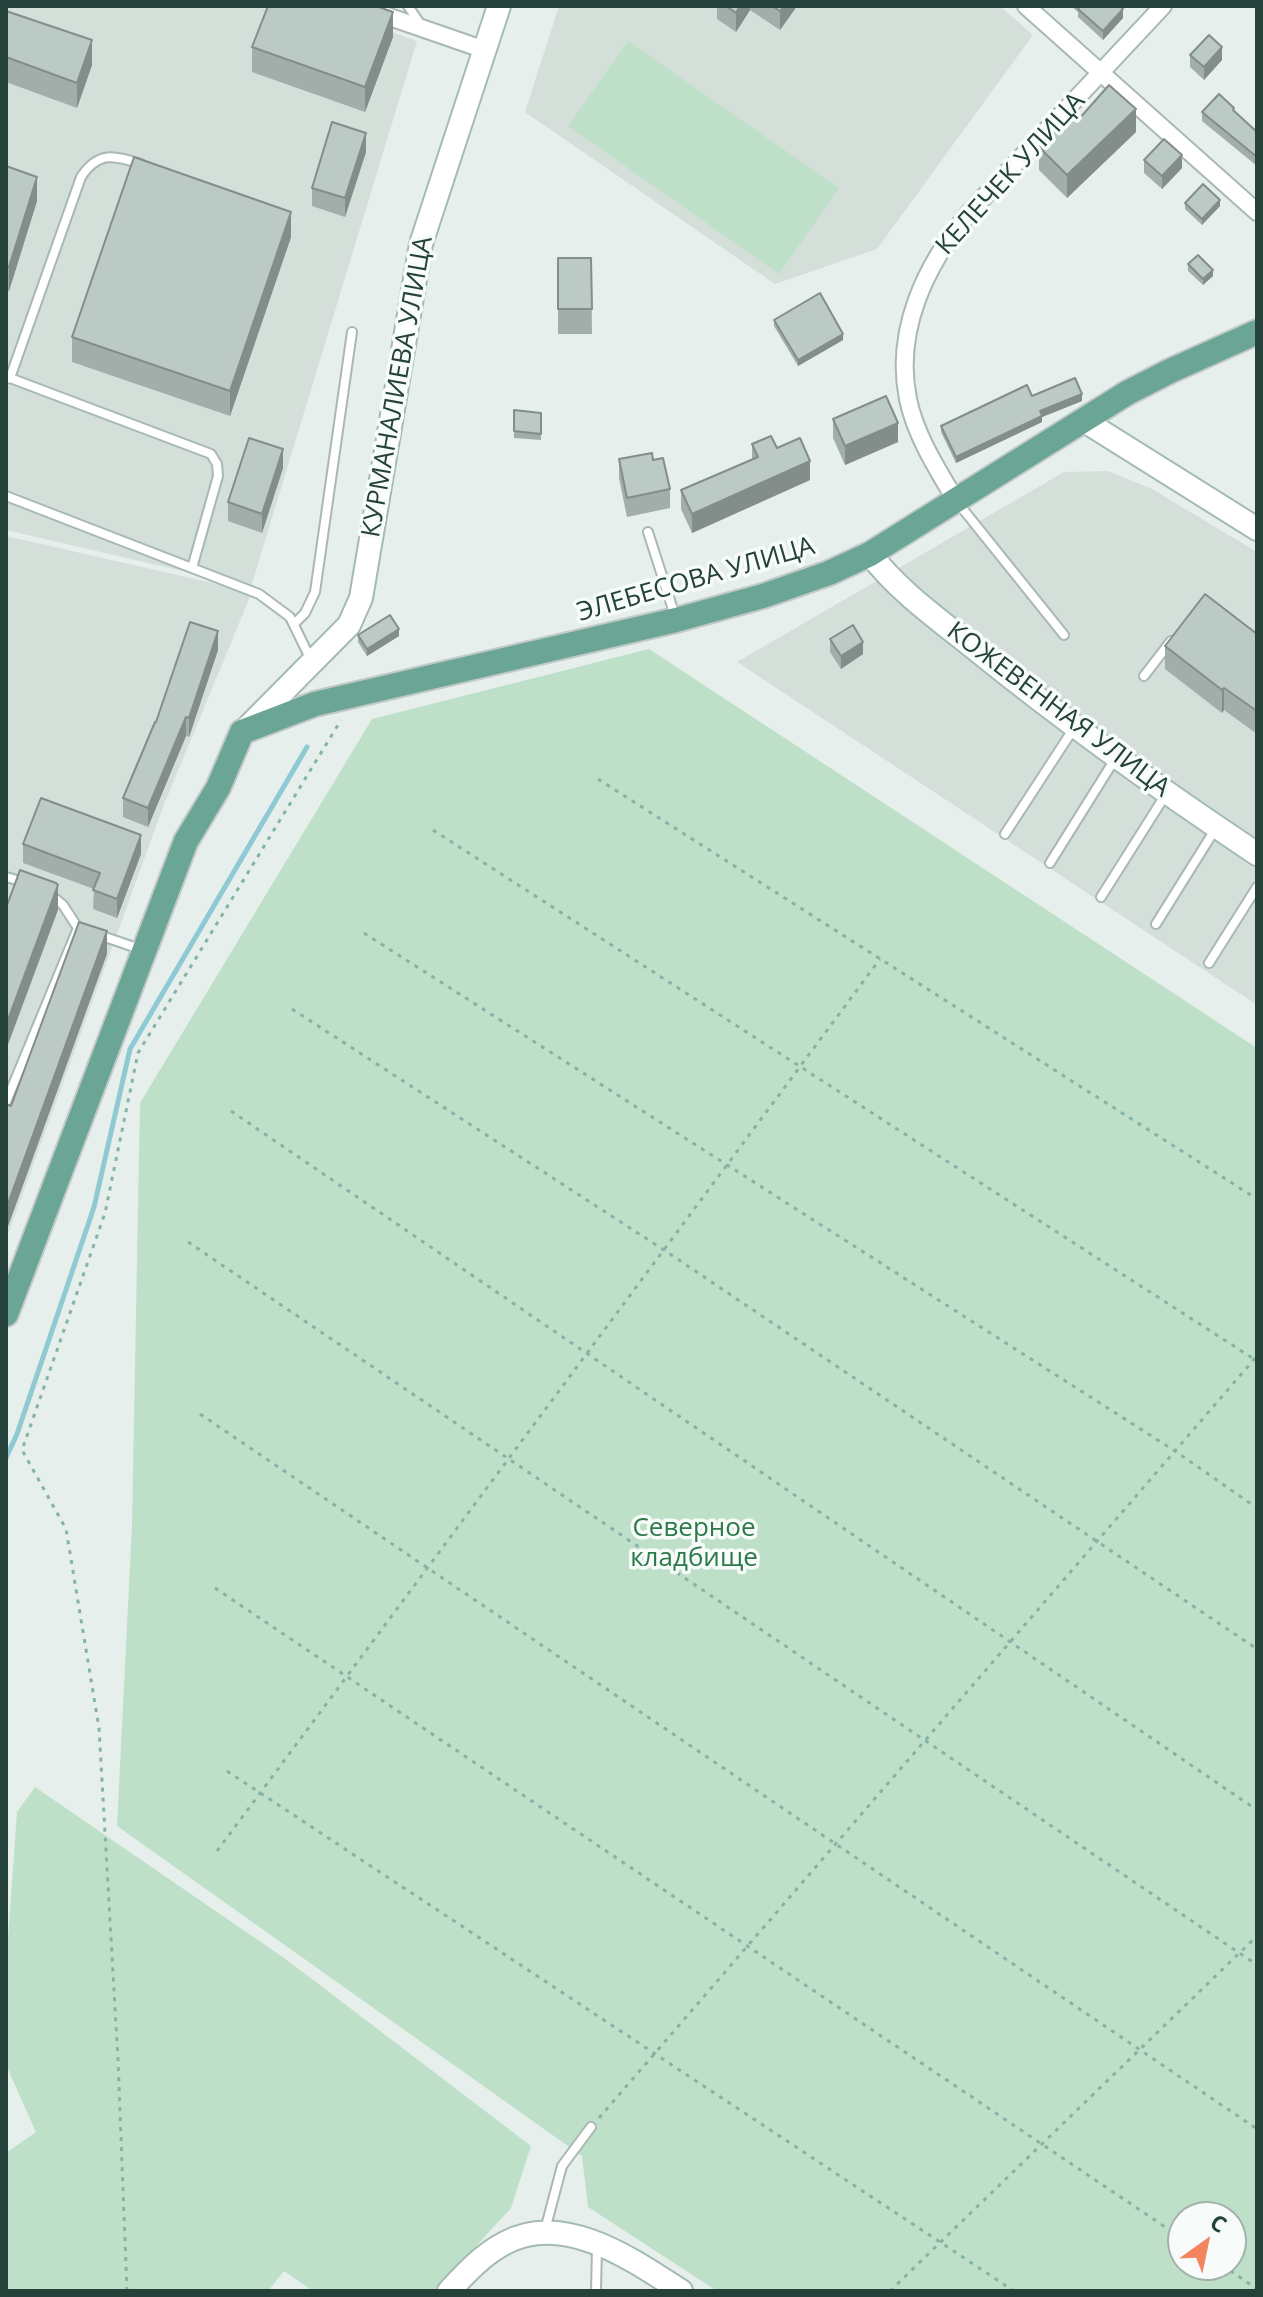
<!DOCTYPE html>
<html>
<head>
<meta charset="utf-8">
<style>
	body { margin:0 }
	#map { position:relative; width:1263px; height:2297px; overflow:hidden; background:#e6efeb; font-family:"Open Sans",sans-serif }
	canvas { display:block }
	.frame { position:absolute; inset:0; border:8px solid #24423a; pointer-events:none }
	.north { position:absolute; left:1167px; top:2201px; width:80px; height:80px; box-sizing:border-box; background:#f7fbf9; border:2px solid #a3b1ad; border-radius:50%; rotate:33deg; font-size:22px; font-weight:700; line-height:32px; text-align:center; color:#24423a }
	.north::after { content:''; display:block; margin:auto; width:28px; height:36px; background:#f4845f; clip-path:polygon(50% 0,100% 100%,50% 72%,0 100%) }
</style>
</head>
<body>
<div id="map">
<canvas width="1263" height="2297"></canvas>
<div class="frame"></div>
<div class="north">С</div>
</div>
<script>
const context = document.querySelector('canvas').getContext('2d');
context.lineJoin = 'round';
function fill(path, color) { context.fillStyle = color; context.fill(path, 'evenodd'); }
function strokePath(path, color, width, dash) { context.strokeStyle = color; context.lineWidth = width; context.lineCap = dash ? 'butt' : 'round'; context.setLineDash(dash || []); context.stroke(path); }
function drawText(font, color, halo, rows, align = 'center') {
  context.font = font + ' "Open Sans",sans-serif'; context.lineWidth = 7; context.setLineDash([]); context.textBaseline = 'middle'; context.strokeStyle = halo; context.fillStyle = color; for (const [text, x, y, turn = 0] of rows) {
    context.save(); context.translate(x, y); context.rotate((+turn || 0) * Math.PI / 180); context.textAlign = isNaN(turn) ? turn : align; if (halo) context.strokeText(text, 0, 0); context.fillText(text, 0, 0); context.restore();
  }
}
const built = new Path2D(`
	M6,6H319L417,41L251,587L6,530Z
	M559,6H1000L1033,35L877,249L775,284L525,112Z
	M1108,471L1152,489L1257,552V1005L737,662L1064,472Z
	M6,536L252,592L163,807L6,1240Z`);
const green = new Path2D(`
	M628,41L839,188L779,274L568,126Z
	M649,649L1257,1048V2291H717L588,2207L582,2156L117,1826L132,1525L140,1103L372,719ZM1183,2217H1231V2265H1183Z
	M35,1787L287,1960L531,2146L511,2208L435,2291H313L284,2271L268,2291H6V2153L36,2132L6,2065V1966L17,1812Z`);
const stream = new Path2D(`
	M6,1458L17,1434L94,1207L130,1049L307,747`);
const path = new Path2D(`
	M598,779L1257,1199
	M433,830L1257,1361
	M364,933L1175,1451L1257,1508
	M292,1009L664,1250L1257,1649
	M231,1111L1257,1810
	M188,1242L1257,1965
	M200,1414L1257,2129
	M215,1588L1183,2239
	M227,1771L1014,2291
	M217,1851L880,959
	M599,2118L1257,1356
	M1222,2265L1257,2289
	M127,2291L118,2060L99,1728L66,1529L22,1450L105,1213L138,1053L341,720
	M890,2291L1257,1936`);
const lane = new Path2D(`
	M408,6L421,25
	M10,378L81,177C98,151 115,155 141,164
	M6,379L10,378L211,454L217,464L218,476L192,568
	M6,496L259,594L290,617L312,662
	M958,503L1064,635
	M648,532L676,619
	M295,623L305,613L315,592L352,332
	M1144,676L1171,641
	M1005,834L1074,728
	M1050,863L1115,759
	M6,877L24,882
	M1101,897L1166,794
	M1156,924L1216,828
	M99,935L143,950
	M1209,963L1257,887
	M6,1102L78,928L63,905L51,895
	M545,2230L562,2166L591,2127
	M596,2291L597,2247`);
const street = new Path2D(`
	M358,6L485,50
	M1026,6L1257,212
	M955,499C937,469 915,434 908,399C894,330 926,264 969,213L1163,6`);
const secondary = new Path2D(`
	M1083,420L1257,529
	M870,554C900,593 941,621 979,652C1069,725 1161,790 1257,854
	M245,730L349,625L361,598L421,244L499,6
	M449,2291C466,2273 482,2255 505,2243C564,2211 633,2260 681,2291`);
const primary = new Path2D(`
	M6,1314L186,841L218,788L242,732L315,704L676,620L763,596L829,573L870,554L1127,393L1170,371L1257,332`);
const wall = new Path2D(`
	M717,6H797L780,30L750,10L736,32L717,19Z
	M1071,6H1120L1123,18L1103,40L1078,17V12Z
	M6,11L92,65L77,108L6,82Z
	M393,37L365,112L252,72V47Z
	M1190,55L1222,60L1204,80L1190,67Z
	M1202,112L1257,132V166L1202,121Z
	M1136,132L1067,198L1039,170V147Z
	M366,152L345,217L312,206V188Z
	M1144,160L1182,168L1162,189L1144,173Z
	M6,166L37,201L9,291L6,290Z
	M1185,203L1220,206L1202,225L1185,209Z
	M291,237L230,416L72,362V337Z
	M558,258H591L592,334H558Z
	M1188,264L1213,276L1203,285L1188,271Z
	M774,320L843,340L798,366L774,326Z
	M1032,396L1082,401L1042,417V422L956,463L941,432V426Z
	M514,410L541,413V440L514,438Z
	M833,419L898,442L845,465L833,438Z
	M752,444L777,448L810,480L692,533L681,509V490L752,459Z
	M619,459L653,460L670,489V508L627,517L619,478Z
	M283,468L262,533L228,521V502Z
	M1257,634V734L1224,710L1222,713L1165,669V646Z
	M358,635L399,636L367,656L358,642Z
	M830,639L863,654L841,669L830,652Z
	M218,650L189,737L186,736L148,827L123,817V798Z
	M23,844L141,854L117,918L93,909L94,889L23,863Z`);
const shadedWall = new Path2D(`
	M740,6H750V10L736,32V13Z
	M784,6H797L780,30V11Z
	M1123,9V18L1103,40V31Z
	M393,12V37L365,112V87Z
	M92,40V65L77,108V83Z
	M1222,47V60L1204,80V67Z
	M1136,109V132L1067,198V175Z
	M366,133V152L345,217V198Z
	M1182,155V168L1162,189V176Z
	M37,177V201L9,291V267Z
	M1220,200V206L1202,225V219Z
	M291,212V237L230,416V391Z
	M1213,270V276L1203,285V279Z
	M843,334V340L798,366V360Z
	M1082,394V401L1042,417V422L956,463V457L1040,411Z
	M898,423V442L845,465V446Z
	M283,449V468L262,533V514Z
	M810,461V480L692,533V514Z
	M399,629V636L367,656V649Z
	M218,631V650L189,737V718Z
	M863,642V654L841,669V656Z
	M1224,688V710L1222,713V690Z
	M186,717V736L148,827V808Z
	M141,835V854L117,918V899Z
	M58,885V910L6,1050V1025Z
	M107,931V954L6,1232V1209Z`);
const building = new Path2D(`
	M268,6H376L393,12L365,87L252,47Z
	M726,6H740L736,13Z
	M772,6H784L780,11Z
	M1080,6H1120L1123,9L1103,31L1078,9Z
	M6,11L92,40L77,83L6,57Z
	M1209,35L1222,47L1204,67L1190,55Z
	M1109,85L1136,109L1067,175L1039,147L1075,114L1079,119Z
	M1219,94L1234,108L1233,110L1257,132V157L1202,112Z
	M332,122L366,133L345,198L312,188Z
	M1164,139L1182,155L1162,176L1144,160Z
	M134,157L291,212L230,391L72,337Z
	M6,166L37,177L9,267L6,266Z
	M1203,184L1220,200L1202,219L1185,203Z
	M1198,255L1213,270L1203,279L1188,264Z
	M558,258H591L592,309H558Z
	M820,293L843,334L798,360L774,320Z
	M1075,378L1082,394L1040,411L1042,416L956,457L941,426L1027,385L1032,396Z
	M886,396L898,423L845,446L833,419Z
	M514,410L541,413V434L514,431Z
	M771,436L777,448L800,438L810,461L692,514L681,490L758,457L752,444Z
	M249,438L283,449L262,514L228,502Z
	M652,453L653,460L663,458L670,489L627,498L619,459Z
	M1205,594L1257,634V711L1224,688L1222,690L1165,646Z
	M390,615L399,629L367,649L358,635Z
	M190,622L218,631L189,718L186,717L148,808L123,798L155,722H156Z
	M853,625L863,642L841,656L830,639Z
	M41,798L141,835L117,899L93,890L100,873L23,844Z
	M20,870L56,883L58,885L6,1025V908Z
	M79,922L107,931L6,1209V1104L11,1106Z`);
const streetNames = [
	["КЕЛЕЧЕК УЛИЦА",1011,174,-48],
	["КУРМАНАЛИЕВА УЛИЦА",398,387,-80],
	["ЭЛЕБЕСОВА УЛИЦА",696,580,-16],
	["КОЖЕВЕННАЯ УЛИЦА",1058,710,37]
];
const parkNames = [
	["Северное",694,1529],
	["кладбище",694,1559]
];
fill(built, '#d4dfda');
fill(green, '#bfe0c8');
strokePath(stream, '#8ec9d4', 5);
strokePath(lane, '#a8b8b2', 12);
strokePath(street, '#a8b8b2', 20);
strokePath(secondary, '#a4bbb3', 26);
strokePath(primary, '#c2cac8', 28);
strokePath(path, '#86b3a5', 3, [4, 6]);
strokePath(lane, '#fff', 8);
strokePath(street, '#fff', 16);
strokePath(secondary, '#fff', 22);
strokePath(primary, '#6aa596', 24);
fill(wall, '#a1aea9');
fill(shadedWall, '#838d89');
fill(building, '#bbcac4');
strokePath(building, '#838d89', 2);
drawText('26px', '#24423a', '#f7fbf9', streetNames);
drawText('26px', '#2d7a4b', '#f7fbf9', parkNames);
</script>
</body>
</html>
